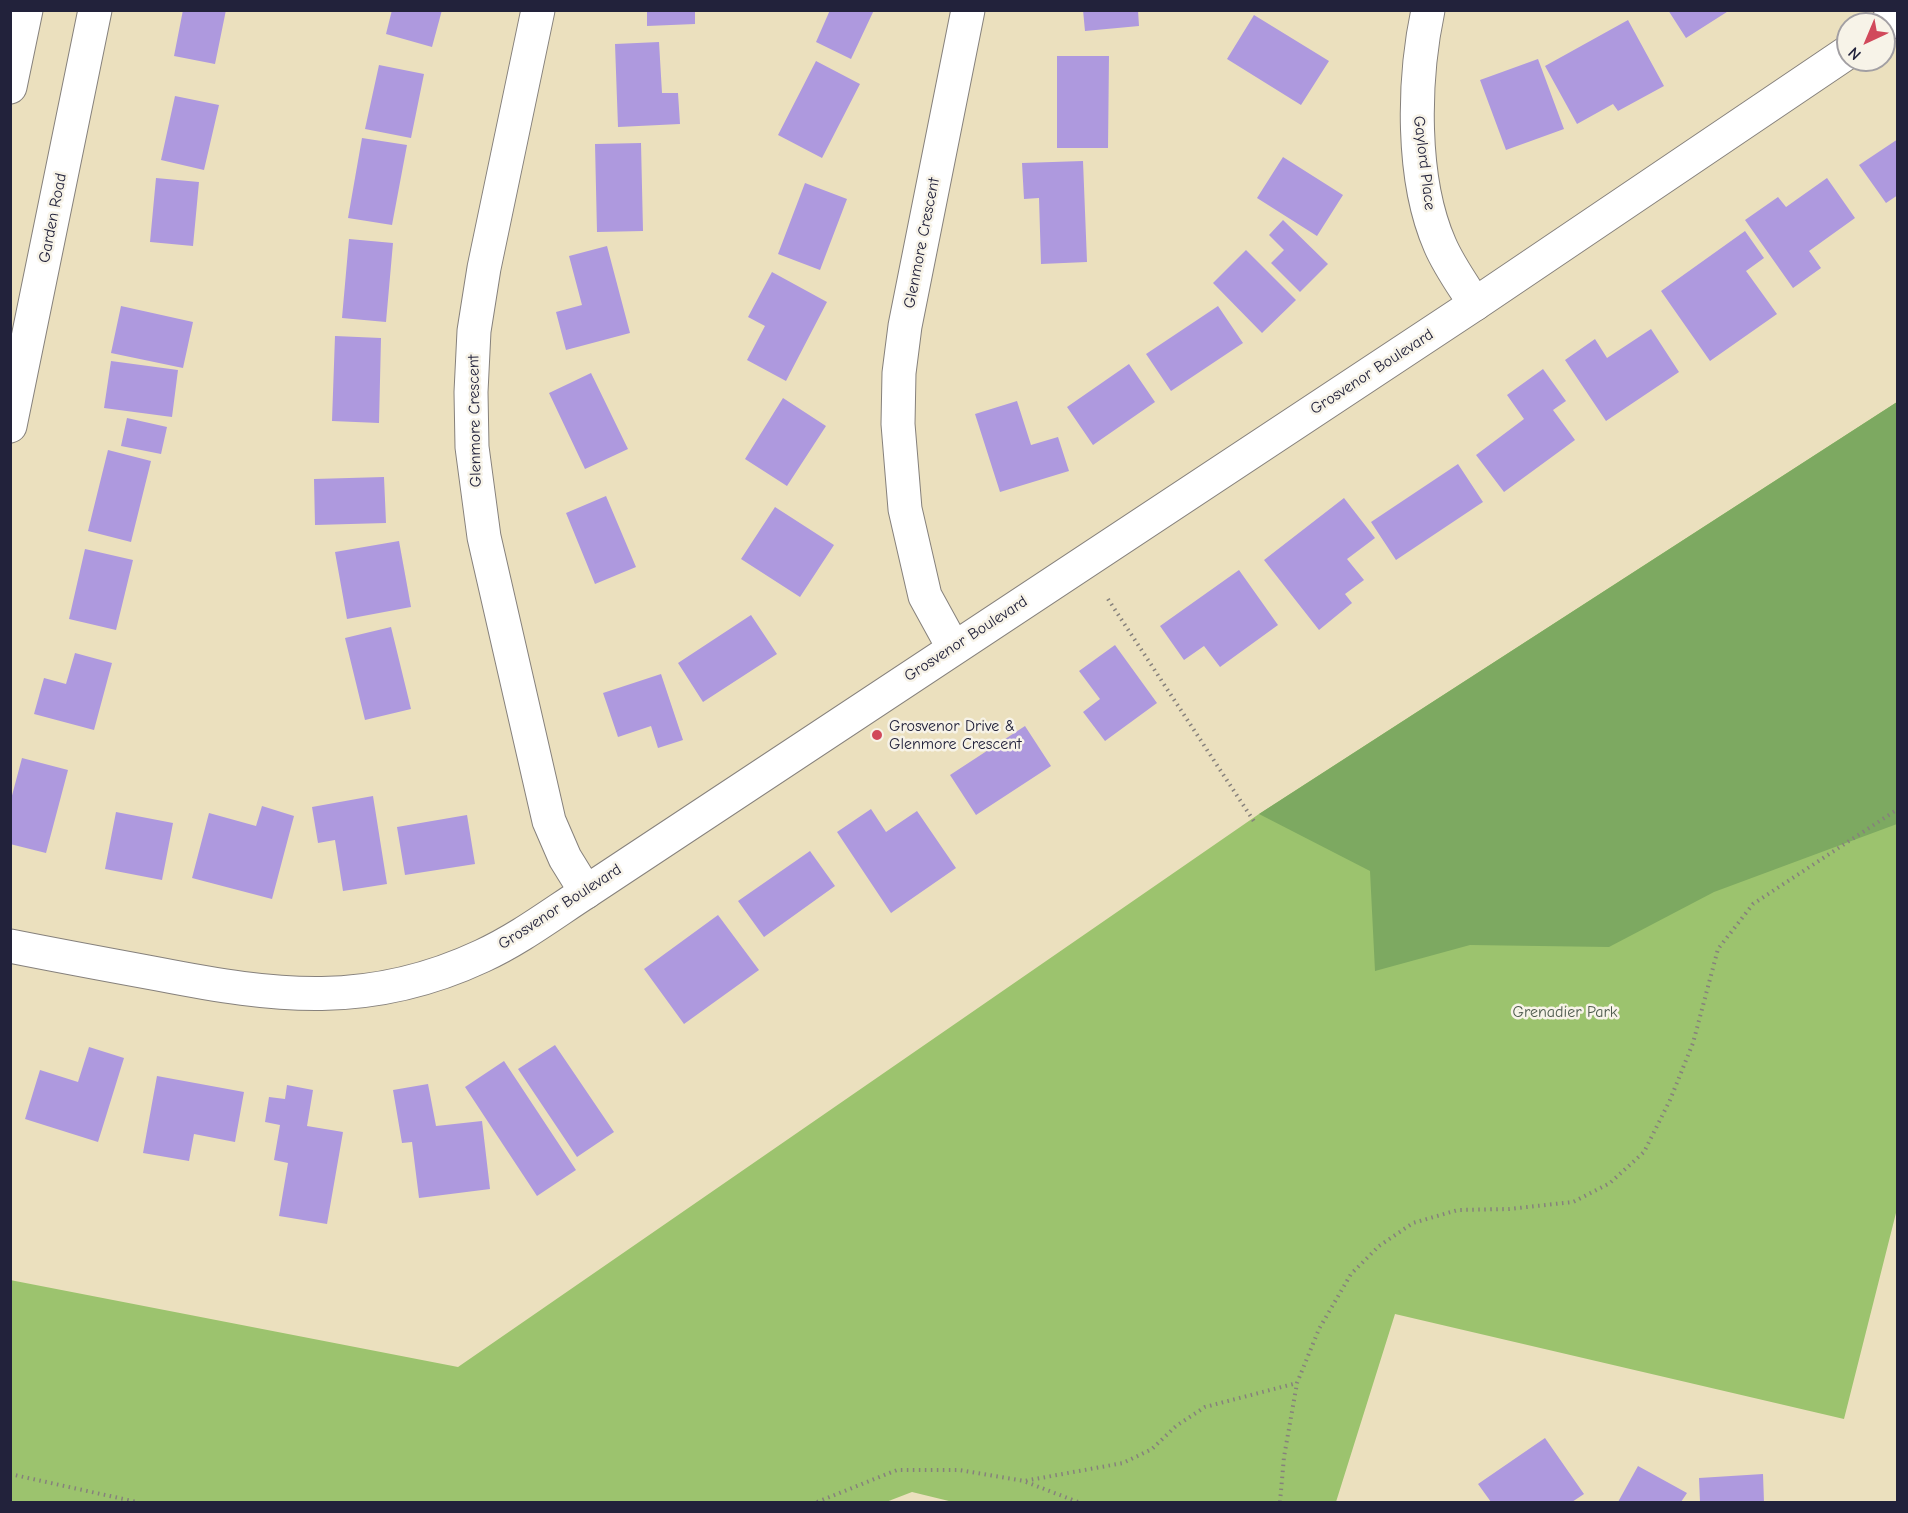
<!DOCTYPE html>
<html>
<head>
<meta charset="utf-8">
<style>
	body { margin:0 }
	#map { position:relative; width:1908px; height:1513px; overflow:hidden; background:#ebe0be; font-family:"Comic Neue",sans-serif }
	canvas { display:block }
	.frame { position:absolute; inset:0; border:12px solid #22223b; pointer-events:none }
	.north { position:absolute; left:1836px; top:12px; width:60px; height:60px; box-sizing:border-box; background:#f7f3e8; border:2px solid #a29fa3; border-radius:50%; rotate:224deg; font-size:16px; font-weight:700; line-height:24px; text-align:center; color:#22223b }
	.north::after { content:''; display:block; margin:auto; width:21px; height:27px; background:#d1495b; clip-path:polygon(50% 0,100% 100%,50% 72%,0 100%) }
</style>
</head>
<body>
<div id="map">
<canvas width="1908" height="1513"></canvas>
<div class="frame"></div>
<div class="north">N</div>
</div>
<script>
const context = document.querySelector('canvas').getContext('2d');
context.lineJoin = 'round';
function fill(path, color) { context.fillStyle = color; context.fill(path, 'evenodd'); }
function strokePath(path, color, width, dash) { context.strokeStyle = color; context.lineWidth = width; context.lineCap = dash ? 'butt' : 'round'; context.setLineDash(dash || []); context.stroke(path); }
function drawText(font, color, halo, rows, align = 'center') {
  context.font = font + ' "Comic Neue",sans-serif'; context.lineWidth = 5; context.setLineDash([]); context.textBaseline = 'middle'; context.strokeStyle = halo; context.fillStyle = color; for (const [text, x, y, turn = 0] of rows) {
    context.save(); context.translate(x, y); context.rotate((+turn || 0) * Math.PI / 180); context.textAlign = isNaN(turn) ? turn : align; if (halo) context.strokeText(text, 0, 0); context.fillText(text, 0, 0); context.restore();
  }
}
const green = new Path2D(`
	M1897,402V1209L1844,1419L1395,1314L1336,1502H953L912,1492L886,1502H11L10,1280L458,1367L1259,814Z`);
const forest = new Path2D(`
	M1897,402V824L1714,892L1609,947L1470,945L1375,971L1370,871L1259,814Z`);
const building = new Path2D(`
	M183,10H226L215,64L174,56Z
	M392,10H442L432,47L386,34Z
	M647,10H695V24L647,26Z
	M830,10H874L851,59L816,42Z
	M1083,10H1138L1139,26L1085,31Z
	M1668,10H1730L1686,38Z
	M1254,15L1329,61L1301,105L1227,59Z
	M1628,20L1664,86L1618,111L1613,104L1577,124L1545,66Z
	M659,42L662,93H678L680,124L618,127L615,44Z
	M1057,56H1109L1108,148H1057Z
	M1538,59L1564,129L1506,150L1480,80Z
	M816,61L860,84L822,158L778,135Z
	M379,65L424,74L411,138L365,129Z
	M175,96L219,105L204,170L161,160Z
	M362,138L407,145L392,225L348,218Z
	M1898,139V195L1886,203L1859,165Z
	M641,143L643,231L597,232L595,144Z
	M1283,157L1343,195L1317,236L1257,198Z
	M1083,161L1087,262L1041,264L1039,198L1024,199L1022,163Z
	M156,178L199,182L193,246L150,242Z
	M1827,178L1855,218L1809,251L1821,268L1793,288L1745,220L1778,197L1786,207Z
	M805,183L847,199L820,270L778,254Z
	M1283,220L1328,264L1300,292L1271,263L1284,250L1269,235Z
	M1745,231L1764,258L1746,271L1777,314L1710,361L1661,291Z
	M349,239L393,243L386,322L342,318Z
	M607,246L630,333L566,350L556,312L582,305L569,256Z
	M1246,250L1296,300L1262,333L1213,283Z
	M772,272L827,302L786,381L747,360L765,326L748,317Z
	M121,306L193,322L183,368L111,353Z
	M1218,306L1243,343L1171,391L1146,354Z
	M1651,329L1679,372L1606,421L1565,360L1595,339L1607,358Z
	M335,336L381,338L379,423L332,421Z
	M111,361L178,370L172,417L104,408Z
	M1129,364L1155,402L1093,445L1067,407Z
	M1543,369L1566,401L1553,410L1575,440L1504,492L1476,455L1524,419L1507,395Z
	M591,373L628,449L585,469L549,393Z
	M783,398L826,426L787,486L745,459Z
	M1017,401L1031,445L1058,437L1069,471L1000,492L975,414Z
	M127,418L167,427L161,454L121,446Z
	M108,450L151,461L131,542L88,531Z
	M1458,464L1483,502L1396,560L1371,522Z
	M384,477L386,523L315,525L314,479Z
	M606,496L636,567L595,584L566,513Z
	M1344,498L1375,538L1347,559L1364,580L1345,594L1352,603L1319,630L1264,560Z
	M775,507L834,545L800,597L741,559Z
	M399,541L411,607L347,619L335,552Z
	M85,549L133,560L116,630L69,619Z
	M1239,570L1278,625L1220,667L1204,646L1184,660L1160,626Z
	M751,615L777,654L703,702L678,663Z
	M391,627L411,709L365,720L345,638Z
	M1115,645L1157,703L1105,741L1083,712L1100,699L1079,671Z
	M75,653L112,663L94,730L34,714L44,678L66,684Z
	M661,674L683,740L658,748L651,726L618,737L603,693Z
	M1025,726L1051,766L976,815L950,775Z
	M22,758L68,770L46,853L10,844V803Z
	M373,796L387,884L343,891L335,840L318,843L312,807Z
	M262,806L294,816L272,899L192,878L209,813L256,826Z
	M871,809L886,832L917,811L956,868L891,913L837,832Z
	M116,812L173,823L162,880L105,869Z
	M467,815L475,864L405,875L397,827Z
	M810,851L835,886L764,937L738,901Z
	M718,915L759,970L684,1024L644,969Z
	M555,1045L614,1132L577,1157L518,1069Z
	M89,1047L124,1058L98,1142L25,1119L40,1070L78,1082Z
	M504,1061L576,1170L537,1196L465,1087Z
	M157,1076L244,1092L235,1142L194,1134L189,1161L143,1153Z
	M428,1084L436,1126L482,1121L490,1189L419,1198L412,1142L402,1143L393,1090Z
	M287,1085L313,1090L307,1126L343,1132L327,1224L279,1216L288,1163L274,1160L280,1125L265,1122L269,1097L285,1099Z
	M1545,1438L1584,1494L1572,1502H1491L1478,1484Z
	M1638,1466L1687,1493L1681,1502H1618Z
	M1763,1474L1764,1502H1700L1699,1478Z`);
const path = new Path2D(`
	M1108,599L1255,823
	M10,1474L137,1502
	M1026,1482L1078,1502
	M817,1502L897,1470H959L1024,1481L1123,1463L1152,1449L1176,1426L1205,1407L1297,1383
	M1280,1502L1284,1457L1297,1383L1319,1329L1351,1274L1379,1246L1413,1223L1458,1210L1509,1209L1573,1202L1610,1183L1644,1152L1670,1100L1693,1043L1718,949L1753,904L1898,809`);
const street = new Path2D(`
	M538,10L484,268L474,331L471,392L472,447L484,537L549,821L565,858L586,892
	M1428,10C1413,81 1411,179 1440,245C1449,266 1463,285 1475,304
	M10,426L95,10
	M953,647L925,596L905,509L898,424L899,373L905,326L968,10`);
const secondary = new Path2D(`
	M1884,26L1898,13
	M10,87L26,10
	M10,946C60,956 109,965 158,974C276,997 369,1009 482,956C519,939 552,914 586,892L1475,304L1848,52`);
const markers = [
	[877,735,6,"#d1495b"]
];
const streetNames = [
	["Gaylord Place",1424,163,83],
	["Garden Road",53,218,-79],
	["Glenmore Crescent",922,243,-79],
	["Grosvenor Boulevard",1372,372,-33],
	["Glenmore Crescent",475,421,-91],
	["Grosvenor Boulevard",966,639,-33],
	["Grosvenor Boulevard",560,907,-33]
];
const poiNames = [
	["Grosvenor Drive &",889,726],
	["Glenmore Crescent",889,744]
];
const parkNames = [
	["Grenadier Park",1565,1012]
];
fill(green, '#9cc36e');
fill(forest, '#7da961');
fill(building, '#ae99de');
strokePath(street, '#86817c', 35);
strokePath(secondary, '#86817c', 35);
strokePath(path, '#86817c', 4, [1.5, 4.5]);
strokePath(street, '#fff', 33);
strokePath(secondary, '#fff', 33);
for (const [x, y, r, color] of markers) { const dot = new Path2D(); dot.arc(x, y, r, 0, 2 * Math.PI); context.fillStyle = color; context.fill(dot); strokePath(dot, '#f7f3e8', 2); }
drawText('16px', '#22223b', '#f7f3e8', streetNames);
drawText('16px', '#22223b', '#f7f3e8', poiNames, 'left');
drawText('16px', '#4d5a4d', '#f7f3e8', parkNames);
</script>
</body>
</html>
